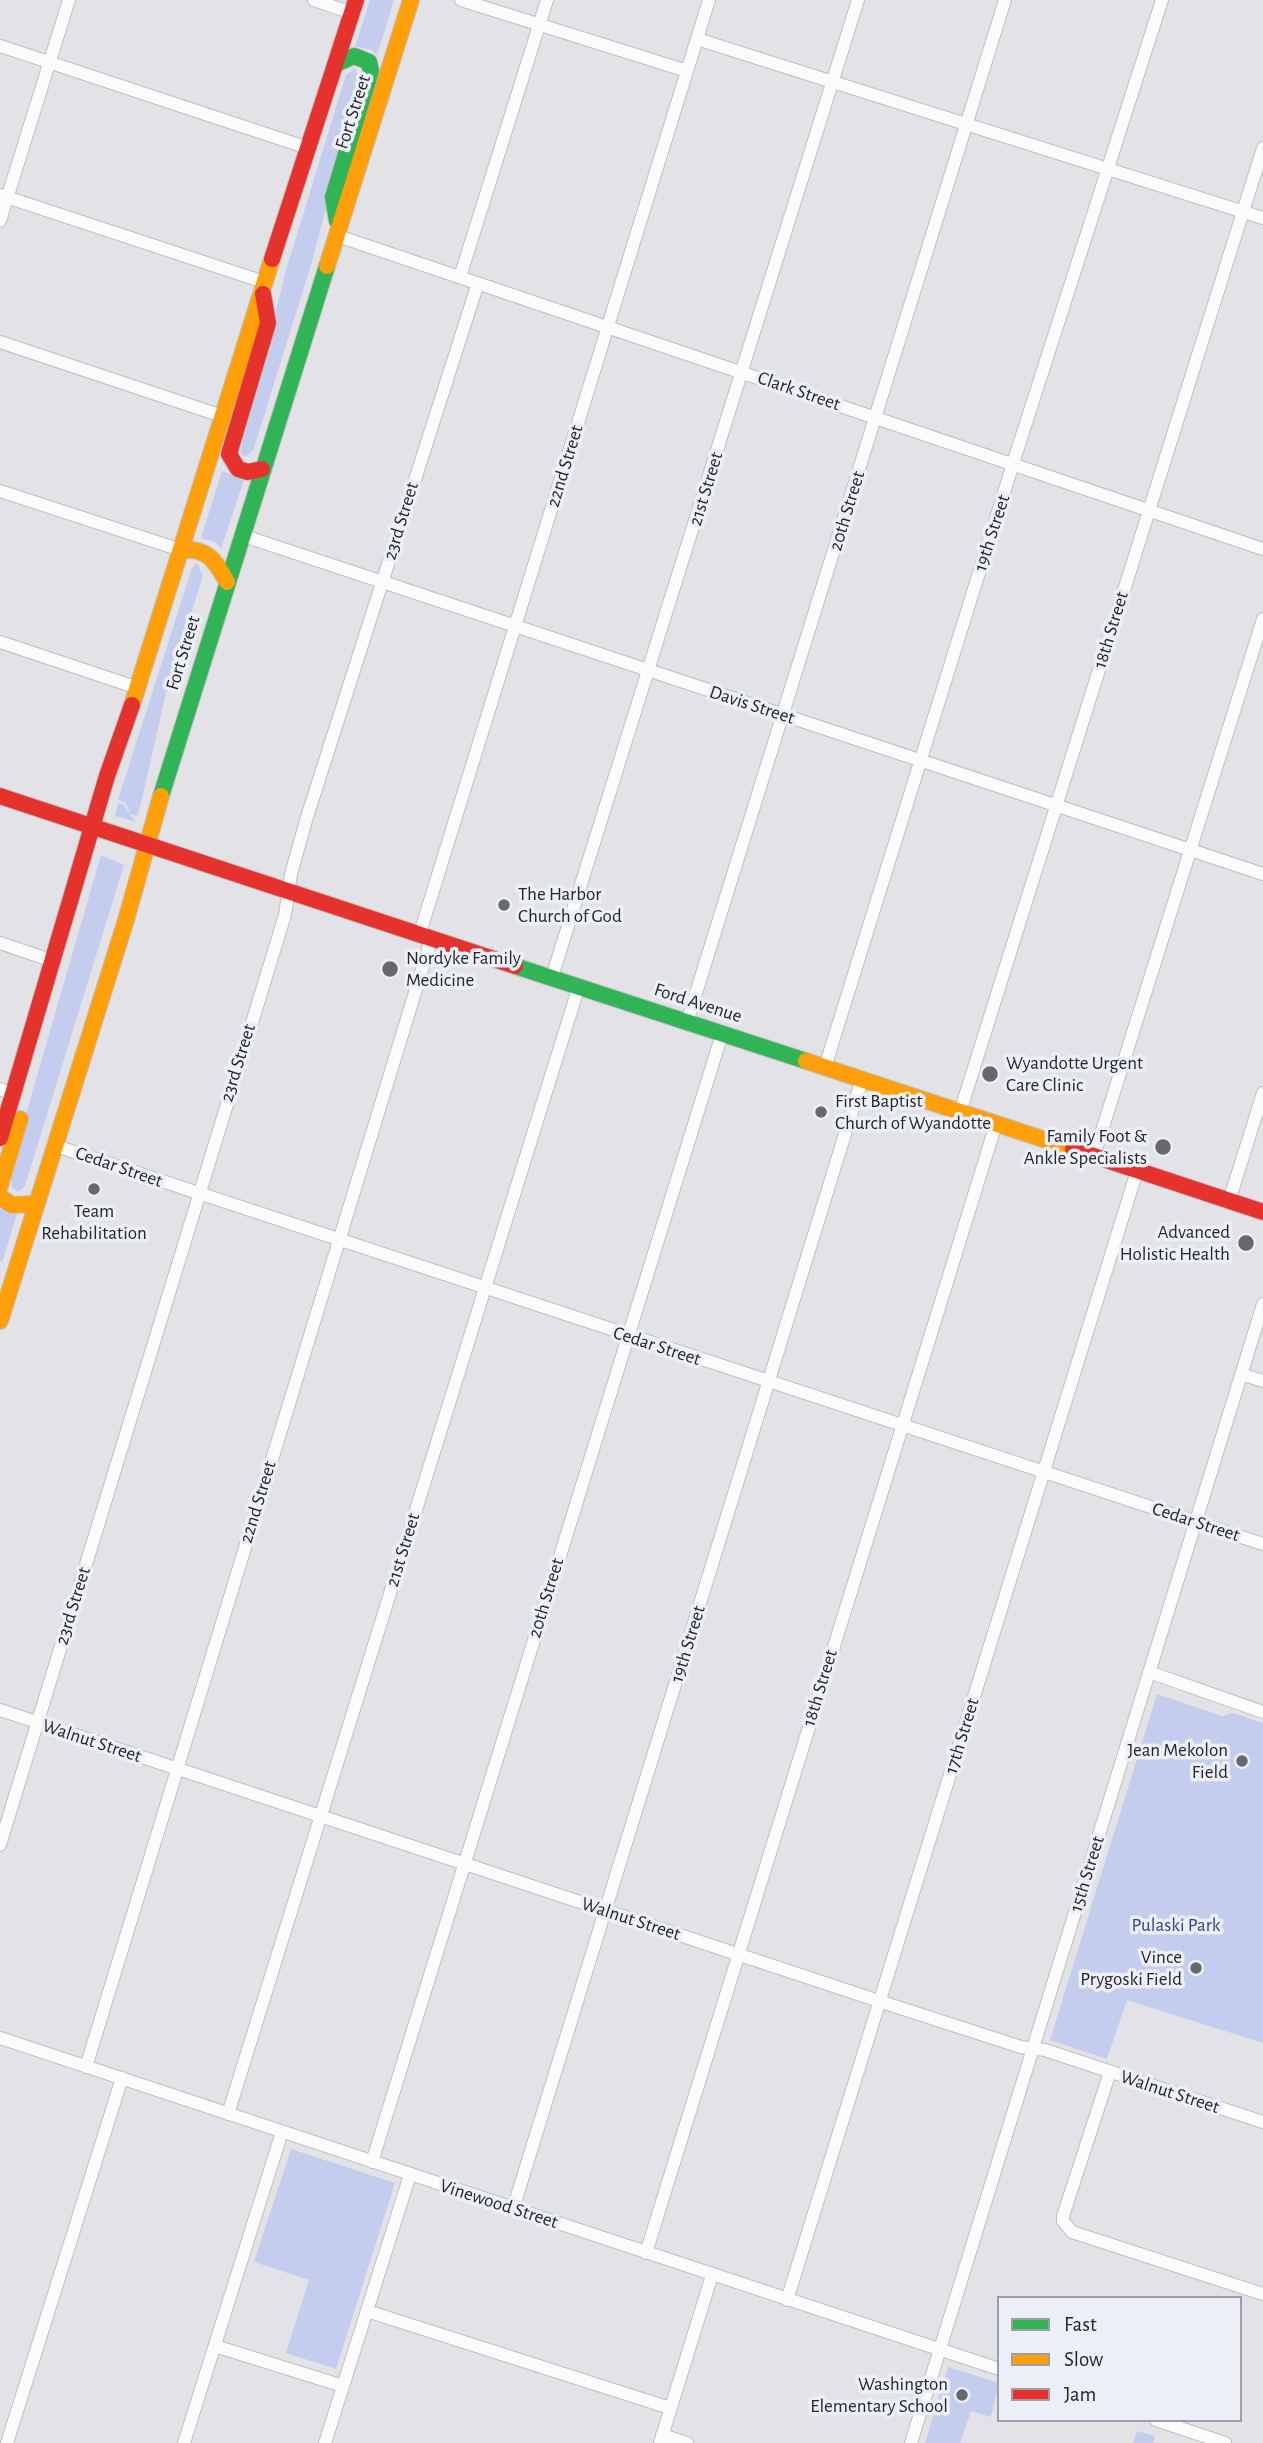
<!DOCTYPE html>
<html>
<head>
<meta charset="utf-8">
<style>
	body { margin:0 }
	#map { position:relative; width:1263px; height:2443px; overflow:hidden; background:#e2e2e7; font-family:"Alegreya Sans",sans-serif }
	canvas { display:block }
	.legend { position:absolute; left:997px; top:2296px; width:245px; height:126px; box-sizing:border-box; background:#eceff7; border:2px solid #9c9fa5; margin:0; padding:9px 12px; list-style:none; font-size:21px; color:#252629 }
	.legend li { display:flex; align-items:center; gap:14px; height:35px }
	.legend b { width:35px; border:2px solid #9c9fa5 }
</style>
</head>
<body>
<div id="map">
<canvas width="1263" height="2443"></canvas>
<ul class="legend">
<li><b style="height:9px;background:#30b455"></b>Fast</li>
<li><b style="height:9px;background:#ff9f0a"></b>Slow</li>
<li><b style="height:9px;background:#e5322d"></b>Jam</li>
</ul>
</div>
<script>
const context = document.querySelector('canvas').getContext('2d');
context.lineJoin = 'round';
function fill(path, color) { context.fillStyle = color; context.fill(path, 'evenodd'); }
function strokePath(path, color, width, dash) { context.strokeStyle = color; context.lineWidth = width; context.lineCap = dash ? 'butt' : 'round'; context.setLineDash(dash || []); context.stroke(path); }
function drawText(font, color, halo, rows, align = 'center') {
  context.font = font + ' "Alegreya Sans",sans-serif'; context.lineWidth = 7; context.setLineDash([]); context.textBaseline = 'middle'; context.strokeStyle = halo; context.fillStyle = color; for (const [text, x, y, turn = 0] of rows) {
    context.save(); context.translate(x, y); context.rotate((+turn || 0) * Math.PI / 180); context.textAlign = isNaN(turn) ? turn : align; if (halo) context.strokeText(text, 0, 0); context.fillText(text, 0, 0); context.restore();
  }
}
const green = new Path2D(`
	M370,0H394L377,55L371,50L355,46Z
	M355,68L360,78L311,265L253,451L244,457L240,452L287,267L346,75Z
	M222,471L244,480L221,549L215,542L201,538Z
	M197,563L203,576L166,693L138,816L131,814L125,802L118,800L192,568Z
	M118,803L124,805L136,822L115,816Z
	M101,855L124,865L25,1186L18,1192L12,1187L10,1169Z
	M0,1209L17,1214L2,1263L0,1261Z
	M1157,1694L1222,1716L1233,1713L1263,1723V2043L1127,2000L1107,2059L1050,2040Z
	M291,2149L395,2183L336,2369L286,2353L309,2280L254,2262Z
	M948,2367L999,2383L991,2417L971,2411L960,2443H925Z
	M1137,2431L1155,2436L1153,2443H1133Z`);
const street = new Path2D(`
	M314,0L352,13
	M461,0L687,71
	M697,39L1263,218
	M0,46L308,148
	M0,195L264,282
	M0,221L69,0
	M335,235L1263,549
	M460,277L547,0
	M0,342L222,416
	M0,491L181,550
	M241,535L1263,874
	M0,642L138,688
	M420,933L709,0
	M0,943L53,961
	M552,977L858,0
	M687,1022L1005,0
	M825,1067L1016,454L1162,0
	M0,1089L13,1094
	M960,1112L1263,148
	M53,1145L1263,1544
	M1094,1156L1263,619
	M1229,1201L1263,1093
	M1241,1374L1263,1381
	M1149,1672L1263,1712
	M0,1710L891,2005L1021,2047L1045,2050L1263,2122
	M0,1845L285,915L291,874L307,817L478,283
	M0,2038L999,2369
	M86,2067L432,937
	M1110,2072L1063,2216V2221L1072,2232L1263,2294
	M228,2114L579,986
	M372,2162L722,1034
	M513,2209L862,1079
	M646,2253L996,1124
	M787,2300L1137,1171
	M367,2311L670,2408
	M215,2346L343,2386
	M1156,2420L1225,2443
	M662,2435L687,2443
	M7,2443L122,2078
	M184,2443L282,2132
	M325,2443L410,2175
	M660,2443L712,2275
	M911,2443L1263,1304`);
const fast = new Path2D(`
	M336,64L354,56L369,62L371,71L333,197L337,221
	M161,796L327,266
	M515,966L806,1061`);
const slow = new Path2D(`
	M327,266L411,0
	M181,550C208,548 215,560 227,582
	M132,705L272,259
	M806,1061L1073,1149
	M0,1186L20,1119
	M0,1197L12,1205L35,1204
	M0,1321L126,920L161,796`);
const jam = new Path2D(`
	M272,259L356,0
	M262,469L248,472L238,469L229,454L268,323L263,294
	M0,796L515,966
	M0,1138L107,776L132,705
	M1073,1149L1263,1212`);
const markers = [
	[504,905,7,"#67686c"],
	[390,969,9,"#67686c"],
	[990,1074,9,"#67686c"],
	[821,1112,7,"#67686c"],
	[1163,1147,9,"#67686c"],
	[94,1189,7,"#67686c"],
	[1246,1243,9,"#67686c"],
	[1242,1761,7,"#67686c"],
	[1196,1968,7,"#67686c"],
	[962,2395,7,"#67686c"]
];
const streetNames = [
	["Fort Street",353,112,-72],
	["Clark Street",799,391,19],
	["22nd Street",565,466,-73],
	["21st Street",706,489,-73],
	["20th Street",847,511,-73],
	["23rd Street",401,521,-73],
	["19th Street",992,533,-72],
	["18th Street",1111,630,-73],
	["Fort Street",183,653,-73],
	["Davis Street",752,705,18],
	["Ford Avenue",698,1003,18],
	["23rd Street",238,1063,-73],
	["Cedar Street",119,1167,19],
	["Cedar Street",657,1346,18],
	["22nd Street",258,1502,-73],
	["Cedar Street",1196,1522,18],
	["21st Street",403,1550,-73],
	["20th Street",546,1598,-73],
	["23rd Street",73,1606,-73],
	["19th Street",688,1644,-73],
	["18th Street",820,1688,-73],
	["17th Street",962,1736,-73],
	["Walnut Street",92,1741,18],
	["15th Street",1087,1874,-73],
	["Walnut Street",631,1919,18],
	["Walnut Street",1170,2092,18],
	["Vinewood Street",499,2204,18]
];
const poiNames = [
	["The Harbor",518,894,"left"],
	["Church of God",518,916,"left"],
	["Nordyke Family",406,958,"left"],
	["Medicine",406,980,"left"],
	["Wyandotte Urgent",1006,1063,"left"],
	["Care Clinic",1006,1085,"left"],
	["First Baptist",835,1101,"left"],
	["Church of Wyandotte",835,1123,"left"],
	["Family Foot &",1147,1136],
	["Ankle Specialists",1147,1158],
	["Team",94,1211,"center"],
	["Rehabilitation",94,1233,"center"],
	["Advanced",1230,1232],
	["Holistic Health",1230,1254],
	["Jean Mekolon",1228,1750],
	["Field",1228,1772],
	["Vince",1182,1957],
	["Prygoski Field",1182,1979],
	["Washington",948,2384],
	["Elementary School",948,2406]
];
const parkNames = [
	["Pulaski Park",1176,1925]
];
fill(green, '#c5cdee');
strokePath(street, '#bfbfc3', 14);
strokePath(fast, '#bfbfc3', 18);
strokePath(slow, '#bfbfc3', 18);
strokePath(jam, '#bfbfc3', 18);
strokePath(street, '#fbfbfb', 12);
strokePath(fast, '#30b455', 16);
strokePath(slow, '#ff9f0a', 16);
strokePath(jam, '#e5322d', 16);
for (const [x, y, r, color] of markers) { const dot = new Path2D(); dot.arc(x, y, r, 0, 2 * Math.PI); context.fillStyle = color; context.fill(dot); strokePath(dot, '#eceff7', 2.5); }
drawText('19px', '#252629', '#eceff7', streetNames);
drawText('19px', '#252629', '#eceff7', poiNames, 'right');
drawText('19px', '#343e9a', '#eceff7', parkNames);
</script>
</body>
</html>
